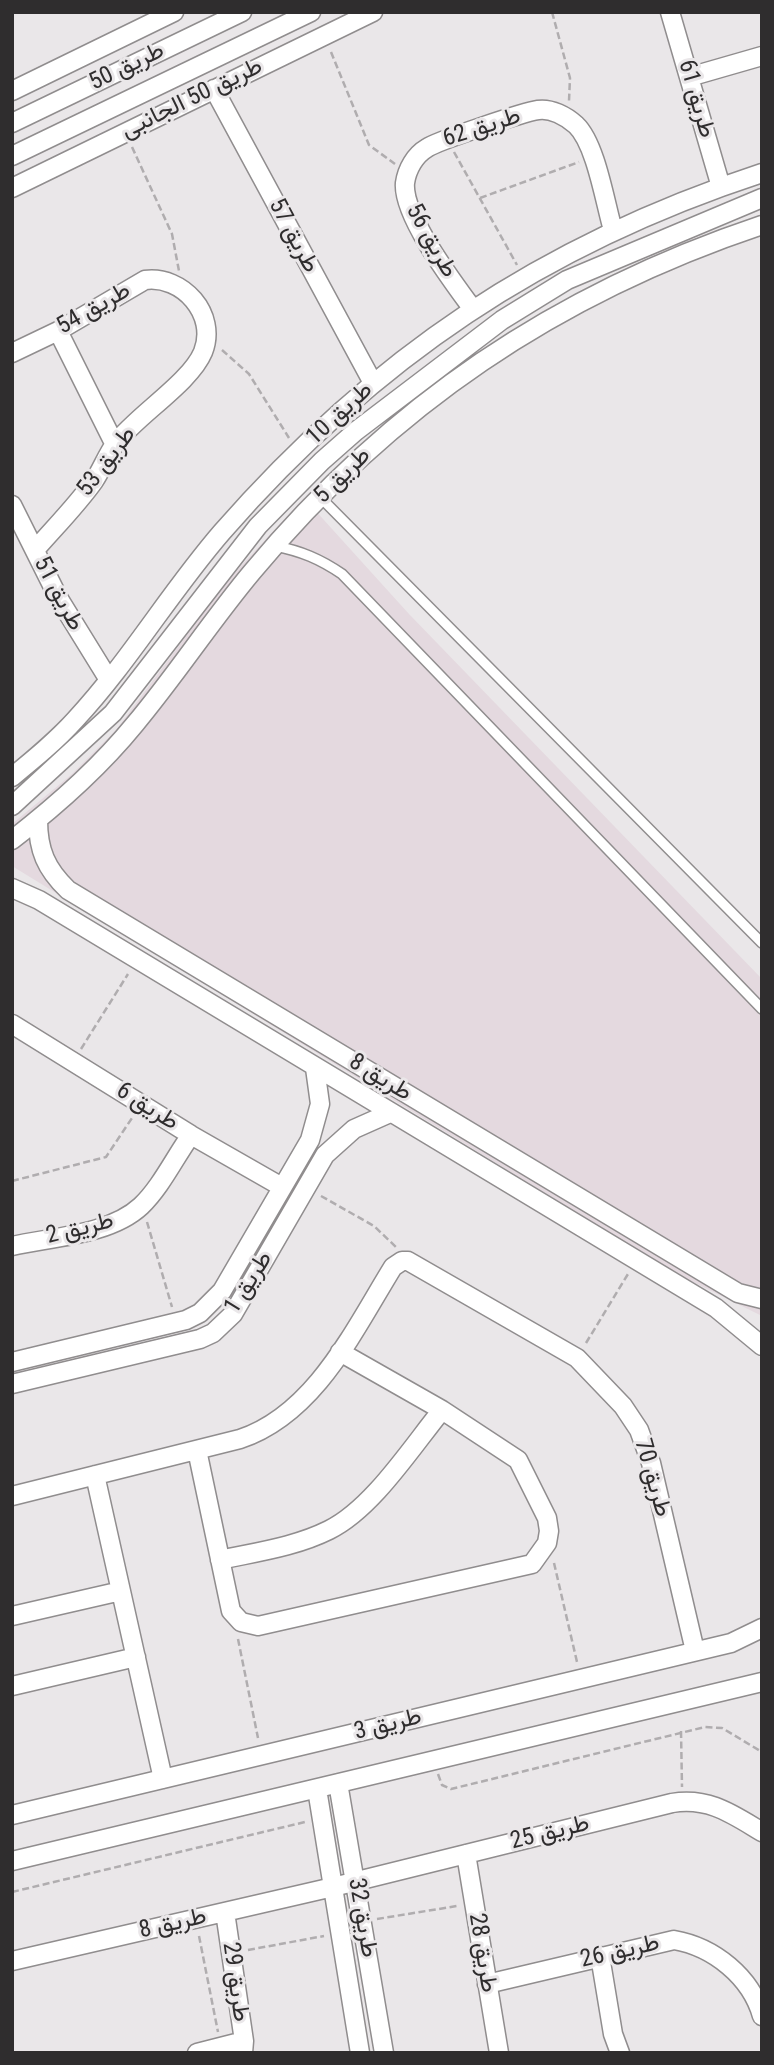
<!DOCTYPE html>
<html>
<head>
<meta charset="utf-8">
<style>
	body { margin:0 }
	#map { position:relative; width:774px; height:2065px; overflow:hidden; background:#eae7e9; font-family:"Roboto Condensed",sans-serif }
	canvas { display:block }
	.frame { position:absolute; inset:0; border:14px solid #2f2d2e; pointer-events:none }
</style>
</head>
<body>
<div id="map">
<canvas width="774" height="2065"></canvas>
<div class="frame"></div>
</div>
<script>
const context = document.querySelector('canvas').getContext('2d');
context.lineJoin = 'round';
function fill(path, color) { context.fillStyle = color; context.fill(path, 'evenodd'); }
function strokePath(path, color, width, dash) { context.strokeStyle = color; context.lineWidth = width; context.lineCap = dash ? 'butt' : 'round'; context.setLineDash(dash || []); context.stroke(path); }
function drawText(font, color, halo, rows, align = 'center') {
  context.font = font + ' "Roboto Condensed",Vazirmatn,sans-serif'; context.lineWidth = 6; context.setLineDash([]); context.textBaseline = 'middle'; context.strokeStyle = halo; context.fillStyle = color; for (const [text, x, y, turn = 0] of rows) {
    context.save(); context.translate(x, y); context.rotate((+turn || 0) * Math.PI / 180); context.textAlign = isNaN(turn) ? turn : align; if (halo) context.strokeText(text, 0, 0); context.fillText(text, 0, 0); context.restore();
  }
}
const built = new Path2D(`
	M304,498L409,614L762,979V1316L677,1274L12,866V824L72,774L116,730L228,580Z`);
const path = new Path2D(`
	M552,12L570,78L569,101
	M331,52L369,145L395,164
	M132,147L172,234L179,271
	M454,152L517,265
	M480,198L579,162
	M222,350L249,374L289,438
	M81,1049L128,974
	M12,1181L106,1157L132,1118
	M321,1196L374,1226L396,1247
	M147,1222L172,1307
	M586,1343L628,1274
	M554,1563L577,1662
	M238,1639L258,1738
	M681,1731L682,1787
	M438,1774L442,1785L451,1789L705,1727L722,1728L762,1752
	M12,1892L305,1822
	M377,1919L457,1906
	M199,1936L218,2032
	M248,1950L324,1936`);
const lane = new Path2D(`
	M320,497L762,943
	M275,546C301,551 320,559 342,574L762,1009`);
const street = new Path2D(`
	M670,12L721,187
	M689,77L762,56
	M214,89L373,383
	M12,91L174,12
	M12,123L242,12
	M12,156L311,12
	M12,188L373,12
	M472,308C453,282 402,215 405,183C407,169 415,155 427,148C437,141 524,112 538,110C551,108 566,116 576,125C596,144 605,203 613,230
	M58,331L115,445
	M12,353L58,331L145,280C182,275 218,314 203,352C190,383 137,415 115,444C107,455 102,469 94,481C77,505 55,527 35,550
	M12,505L59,599L109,680
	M12,777C34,759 56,741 75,720C129,662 170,592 222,532C374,358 542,245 762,173
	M12,806L113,713L258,526L322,461L356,431L502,320L567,280L762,198
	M38,820C38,850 46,869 68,890L723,1284L738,1293L762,1299
	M12,840C56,806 100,767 135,724C176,675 211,621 252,572C391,405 556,294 762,225
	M12,888L39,900L716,1308L762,1346
	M12,1024L191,1135L282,1187
	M12,1246C52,1237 110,1235 141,1206C161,1187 175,1157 191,1135
	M12,1362L186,1320L200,1313L222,1291L310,1140L320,1104L315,1068
	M12,1384L200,1339L213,1333L233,1314L325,1155L354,1129L390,1113
	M197,1450L231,1611L241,1622L258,1626L532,1564L547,1543L549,1531L547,1518L518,1460L442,1410L340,1352
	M95,1475L163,1779
	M12,1496L240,1439C315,1414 354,1330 393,1267L402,1261H408L577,1358L623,1406L639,1430L651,1463L695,1651
	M220,1560C256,1552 295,1547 329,1530C372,1509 411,1448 442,1410
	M12,1616L121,1591
	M12,1686L136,1657
	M338,1783L384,2053
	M317,1789L360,2053
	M12,1815L731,1643L762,1628
	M466,1854L499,2053
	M12,1861L762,1682
	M225,1912L244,2041L243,2053
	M600,1956L613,2034L620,2053
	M12,1961L333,1887L672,1803C709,1797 732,1814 762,1832
	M487,1984L674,1940C714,1947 751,1977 762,2016
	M197,2053L244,2041`);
const streetNames = [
	["طريق 50",127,67,-26],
	["طريق 50 الجانبى",192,99,-26],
	["طريق 61",696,99,74],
	["طريق 62",482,128,-18],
	["طريق 57",293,236,62],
	["طريق 56",431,241,61],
	["طريق 54",94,309,-30],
	["طريق 10",340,414,-43],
	["طريق 53",107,462,-53],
	["طريق 5",343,476,-45],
	["طريق 51",58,594,62],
	["طريق 8",380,1078,31],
	["طريق 6",147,1107,32],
	["طريق 2",80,1229,-14],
	["طريق 1",249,1283,-58],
	["طريق 70",652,1478,74],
	["طريق 3",388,1725,-14],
	["طريق 25",550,1833,-14],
	["طريق 32",362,1918,80],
	["طريق 8",173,1924,-13],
	["طريق 26",620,1952,-13],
	["طريق 28",482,1953,81],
	["طريق 29",235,1982,82]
];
fill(built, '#e4d9df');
strokePath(lane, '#908d8e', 12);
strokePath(street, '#908d8e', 21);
strokePath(path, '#b0adaf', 2.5, [7, 3.5]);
strokePath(lane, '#fff', 9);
strokePath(street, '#fff', 18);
drawText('24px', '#2f2d2e', '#eae7e9', streetNames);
</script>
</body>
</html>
